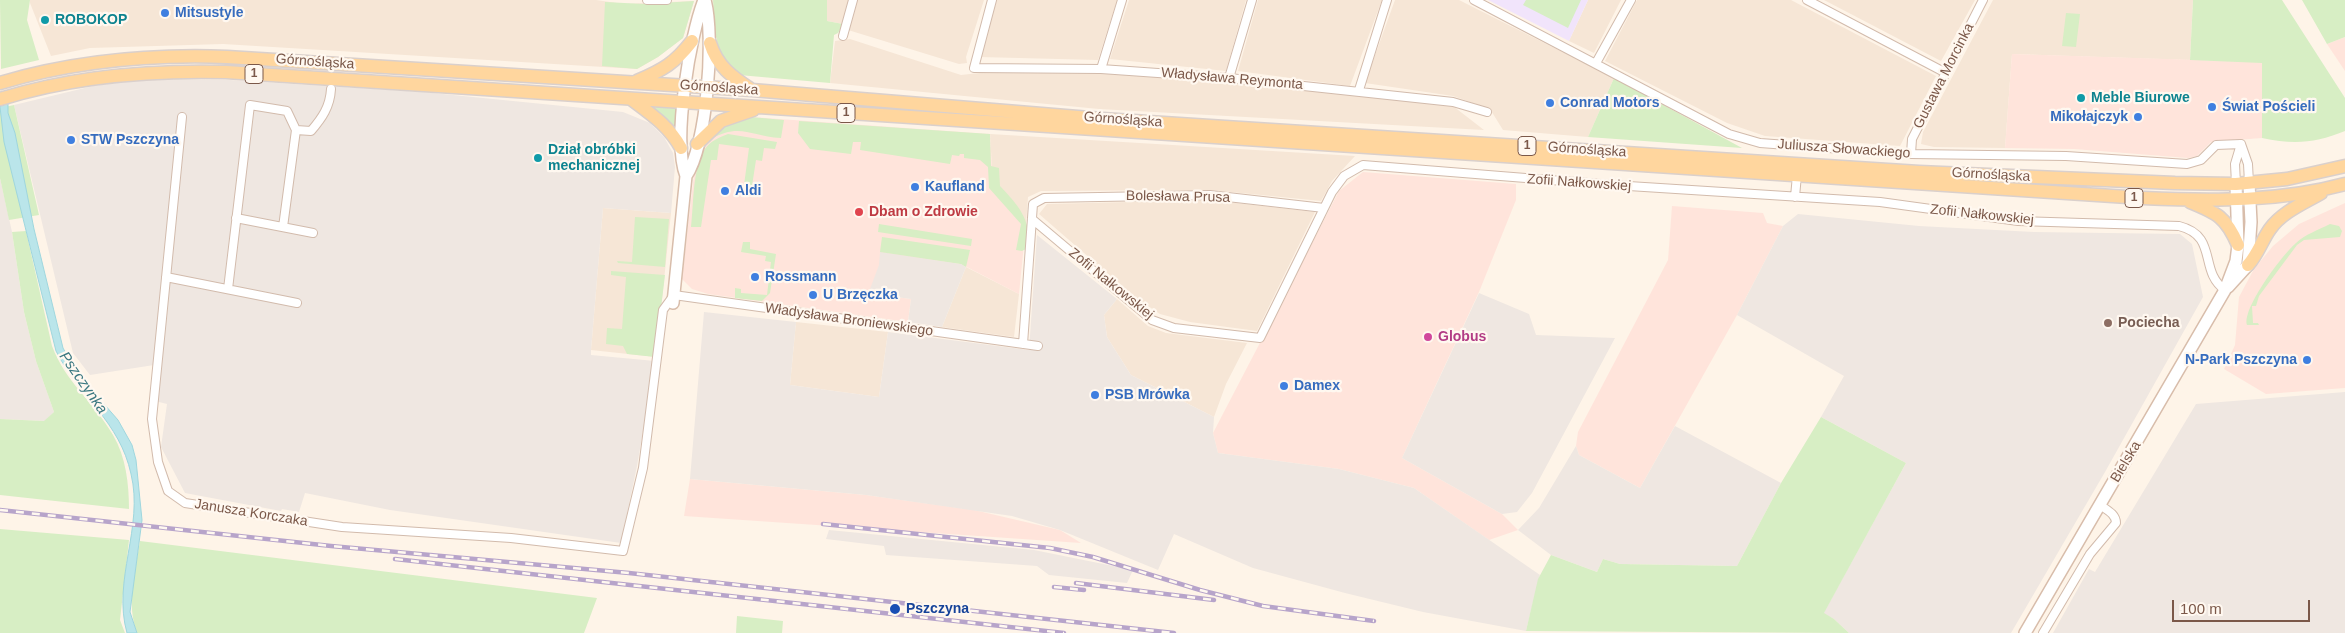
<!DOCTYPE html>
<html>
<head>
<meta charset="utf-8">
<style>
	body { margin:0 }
	#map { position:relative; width:2345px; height:633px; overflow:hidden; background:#fef4e8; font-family:Helvetica,sans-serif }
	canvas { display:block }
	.scale { position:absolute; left:2172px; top:600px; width:138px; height:22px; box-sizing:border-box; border:2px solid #7b5849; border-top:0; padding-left:6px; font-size:15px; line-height:18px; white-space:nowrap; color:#7b5849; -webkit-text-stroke:4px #fff8f0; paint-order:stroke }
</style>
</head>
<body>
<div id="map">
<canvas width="2345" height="633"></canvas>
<div class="scale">100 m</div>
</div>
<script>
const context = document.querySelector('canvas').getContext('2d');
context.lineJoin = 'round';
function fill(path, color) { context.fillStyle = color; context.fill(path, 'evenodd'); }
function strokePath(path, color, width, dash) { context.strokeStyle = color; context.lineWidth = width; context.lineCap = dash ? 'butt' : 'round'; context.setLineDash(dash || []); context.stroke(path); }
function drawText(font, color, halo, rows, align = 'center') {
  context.font = font + ' Helvetica,sans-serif'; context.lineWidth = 4.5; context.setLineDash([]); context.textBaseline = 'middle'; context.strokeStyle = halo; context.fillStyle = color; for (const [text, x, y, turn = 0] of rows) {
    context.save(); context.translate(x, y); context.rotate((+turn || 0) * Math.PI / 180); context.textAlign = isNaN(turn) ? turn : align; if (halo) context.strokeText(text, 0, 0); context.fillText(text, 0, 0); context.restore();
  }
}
const residential = new Path2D(`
	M30,0H596L624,4L694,1L683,38L658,57L637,69L223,44L90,48L51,56L30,3Z
	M827,0H850L843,24L827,21Z
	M857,0H984L966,57L967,63L959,64L848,30Z
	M997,0H1117L1098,60L979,57Z
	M1129,0H1246L1226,71L1110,59Z
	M1258,0H1382L1350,86L1238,71Z
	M1395,0H1459L1614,78L1588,137L1503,130L1490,109L1453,96L1365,83Z
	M1588,0H1621L1594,53L1569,41Z
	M1637,0H1791L1936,76L1900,146L1765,136L1727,123L1605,61Z
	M1824,0H1975L1941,61Z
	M1993,0H2193L2190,60L2012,54L2005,148L1934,147L1921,144L1923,132Z
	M850,39L961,75L988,72L1098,73L1180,76L1363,95L1453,106L1484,130L1099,109L830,83L835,41Z
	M990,134L1156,144L1355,156L1332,181L1321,201L1211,190L1041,191L1028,197L1026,224L993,187Z
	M1210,200L1315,212L1257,331L1190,322L1160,314L1136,298L1039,214L1047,204Z
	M603,208L671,213L656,357L591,350Z
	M966,267L1019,294L1014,337L942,327Z
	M1117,299L1148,326L1166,333L1247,343L1226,384L1214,417L1131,375L1107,337L1104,315Z
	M796,322L888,332L879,397L790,385Z`);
const commercial = new Path2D(`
	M2345,37V71L2327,44Z
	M2012,54L2262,62V138L2211,142L2197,156L2188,158L2074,149L2005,148Z
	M751,117L990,134L993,187L1026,224L1019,294L961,264L901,256L880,265L871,289L894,292L896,297L911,299L908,322L708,294L692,289L682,279L694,174L701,151L708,138Z
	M1363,172L1516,184V200L1479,292L1402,458L1502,514L1518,530L1489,540L1414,488L1339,469L1218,453L1213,433L1339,191Z
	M2345,203V388L2266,394L2224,369L2235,345L2239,297L2254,269L2273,246L2299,224Z
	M1672,206L1763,213L1767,223L1783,226L1737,315L1640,488L1579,455L1576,446L1578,432L1668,260Z
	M690,479L866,495L974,510L1060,530L1081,543L684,516Z`);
const industrial = new Path2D(`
	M177,79L230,80L423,92L623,112L650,123L664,137L673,153L675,167L671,213L603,208L591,350V355L655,361L637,466L621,543L390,510L305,493L299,512L282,509L281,511L185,493L161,447L167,404L155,401L154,365L90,375L73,353L14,105L93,86L141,80Z
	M0,178L12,232L24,312L36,361L54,412L45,421L0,419Z
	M1798,214L1919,226L2034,232L2180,234L2192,244L2203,297L2105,472L2011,633H1849L1834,619L1823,614L1906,463L1821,417L1844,376L1737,315L1783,226Z
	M1037,235L1117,299L1104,315L1107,337L1131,375L1214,417L1213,433L1218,453L1339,469L1414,488L1540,575L1526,631L1423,612L1345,593L1253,568L1174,534L1158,570L1060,530L1012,516L866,495L690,479L704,312L796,322L790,385L879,397L888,332L1029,350Z
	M880,252L961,264L966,267L942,327L908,322L911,299L896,297L894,292L870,289L879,265Z
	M1479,293L1529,314L1536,335L1615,338L1532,493L1517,512L1502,514L1402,458Z
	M2345,392V633H2053L2089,569L2095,572L2196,404Z
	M1675,426L1781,483L1737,566L1620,564L1603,559L1597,572L1551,555L1518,530L1539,508L1576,446L1579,455L1640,488Z
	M829,530L1034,550L1133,570L1127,583L1049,575L1037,566L886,555L884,546L826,539Z`);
const education = new Path2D(`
	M1488,0H1588L1569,41Z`);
const green = new Path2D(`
	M0,0H30L27,20L39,60L1,69Z
	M713,0H827V21L843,24L838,33L834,35L830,83L739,75C713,52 715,32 713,0Z
	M1526,0H1581L1568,28L1523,5Z
	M2193,0H2282L2345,98V131C2316,143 2294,145 2262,138V63L2190,60Z
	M2302,0H2345V37L2327,44Z
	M694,1L683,38L658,57L637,69L602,66L605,2L644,4Z
	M2066,13L2080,14L2076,47L2062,46Z
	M1614,78L1742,148L1588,137Z
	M14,105L39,215L9,220L0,178V108Z
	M648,105L678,108L677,131L665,118Z
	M751,117L784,120L781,138C749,136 740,122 709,140C720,124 732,119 751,117Z
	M799,121L990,134L991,166L999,168L1000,186C1018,205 1032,220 1028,248L1022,251L1016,250L1021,224L989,188L988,167L980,160L964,158V154H960L959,156L952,155L950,164L860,150L861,142H853L851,154L810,149L798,133Z
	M728,134L777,142L775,149L764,148L762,161L756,160L752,186L744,185L749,148L719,144L717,160H711L701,227H691C694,202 692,170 705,149C710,141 720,137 728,134Z
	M635,217L669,219L665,267L618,263L617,261L632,262Z
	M879,224L972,239L971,246L878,232Z
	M2330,224L2339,226L2342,231L2340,237L2304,240L2297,245L2259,296L2256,306H2252L2253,323H2258L2259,325H2247C2242,308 2283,254 2296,243C2306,234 2318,230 2330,224Z
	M26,231L52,346C66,383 94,402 113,435C126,457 129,484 129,509L0,495V419L44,421L54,412L36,361L24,312L12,232Z
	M882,237L970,250L966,267L961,264L880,252Z
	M743,242H750V249L776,254L770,293L762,301L735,298V288L741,289V293L767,295L771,262L765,261L766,256L741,252Z
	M611,271L665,275L655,357L627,354L623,346L606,344L607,328L622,329L626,277L611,275Z
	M1821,417L1906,463L1824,613L1834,619L1849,633L1526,631L1538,579L1551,555L1597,572L1603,559L1620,564L1737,566L1781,483Z
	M0,529L129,540L120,620L125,633H0Z
	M140,541L597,598L584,633H137C126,603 135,572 140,541Z
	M737,616L783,621L782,633H736Z`);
const water = new Path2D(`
	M8,104V113L15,133L34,229L63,348L77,373L118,420L132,445L136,460L142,520L130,612L137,633H127C112,580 144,527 131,474C120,422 79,396 56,351L4,142L0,107Z`);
const street = new Path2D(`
	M647,0H667
	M992,0L974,68L1101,69L1229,78L1453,102L1487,112
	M1474,0L1729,134L1760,143L1911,154L2066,156L2187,164L2201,160L2216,145L2241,144
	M1807,0L1946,73
	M843,36L853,0
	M1596,63L1631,0
	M1101,69L1122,0
	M1229,78L1252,0
	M1359,90L1387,0
	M182,117L152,419L158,462L168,491L185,503L342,527L511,538L623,551L643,468L663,310L674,295L1038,346
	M296,130L311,131C322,118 330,107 331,89
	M2241,144L2248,164L2249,183
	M1911,154L1912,139L1983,0
	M2236,184L2235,164L2241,144
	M1795,197L1797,175
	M236,218L313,233
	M1032,219L1152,320L1174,328L1260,338L1332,192L1344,176L1363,165L1613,185L1880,202L2018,221L2179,226C2219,236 2198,271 2225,290
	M166,277L297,303
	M228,289L250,105L287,111L296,130L283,227
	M1023,344L1033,204L1044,198L1210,195L1324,208
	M2043,633L2090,554L2116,523C2116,514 2107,510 2100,505`);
const secondary = new Path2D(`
	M686,176C707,146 715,36 705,0
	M2228,287L2248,265L2251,222L2249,183
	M673,303L686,176C672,141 690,35 704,0
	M2025,633L2225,290L2236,261L2238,245L2236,184`);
const primary = new Path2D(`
	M710,43C717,66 732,77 752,90
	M637,81C663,70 675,63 692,41
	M0,83C75,61 149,54 227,57L752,90L1102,119L1919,172L2175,183L2236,184L2287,179L2345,166
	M0,99C74,76 149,70 226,72L2143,198C2211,201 2279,202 2345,184
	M631,99C651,114 669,126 681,148
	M697,144L721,121L753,110
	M2190,202C2217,213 2226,217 2238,245
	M2248,265C2258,254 2262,240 2270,229C2282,212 2304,203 2321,193`);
const rail = new Path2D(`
	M0,510L331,546L629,573L1174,633
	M823,524L1050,548L1093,557L1200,590L1263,606L1374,621
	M395,559L1064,633
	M1076,583L1214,600
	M1054,587L1084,590`);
const markers = [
	[165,13,5,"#3f7fe0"],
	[45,20,5,"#0f9aa8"],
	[2081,98,5,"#0f9aa8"],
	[1550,103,5,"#3f7fe0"],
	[2212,107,5,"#3f7fe0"],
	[2138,117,5,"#3f7fe0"],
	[71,140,5,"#3f7fe0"],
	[538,158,5,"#0f9aa8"],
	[915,187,5,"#3f7fe0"],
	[725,191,5,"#3f7fe0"],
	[859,212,5,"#e0444e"],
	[755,277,5,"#3f7fe0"],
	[813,295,5,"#3f7fe0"],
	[2108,323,5,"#8d6e63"],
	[1428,337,5,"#d1479c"],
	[2307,360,5,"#3f7fe0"],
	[1284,386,5,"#3f7fe0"],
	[1095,395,5,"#3f7fe0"],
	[895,609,6,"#1a4fb4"]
];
const shields = [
	[254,74,18],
	[846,113,18],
	[1527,146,18],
	[2134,198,18]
];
const shieldNames = [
	["1",254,74],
	["1",846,113],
	["1",1527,146],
	["1",2134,198]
];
const shopNames = [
	["Mitsustyle",175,13],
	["Conrad Motors",1560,103],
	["Świat Pościeli",2222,107],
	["Mikołajczyk",2128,117,"right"],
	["STW Pszczyna",81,140],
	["Kaufland",925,187],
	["Aldi",735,191],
	["Rossmann",765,277],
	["U Brzęczka",823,295],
	["N-Park Pszczyna",2297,360,"right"],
	["Damex",1294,386],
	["PSB Mrówka",1105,395]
];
const cultureNames = [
	["ROBOKOP",55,20],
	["Meble Biurowe",2091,98],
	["Dział obróbki",548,150],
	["mechanicznej",548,166]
];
const streetNames = [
	["Górnośląska",315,62,4],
	["Gustawa Morcinka",1944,76,-63],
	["Władysława Reymonta",1232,79,5],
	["Górnośląska",719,88,4],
	["Górnośląska",1123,120,4],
	["Juliusza Słowackiego",1844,149,4],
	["Górnośląska",1587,150,4],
	["Górnośląska",1991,175,3],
	["Zofii Nałkowskiej",1579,183,4],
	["Bolesława Prusa",1178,197,1],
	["Zofii Nałkowskiej",1982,215,6],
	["Zofii Nałkowskiej",1111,284,39],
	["Władysława Broniewskiego",849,320,8],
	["Bielska",2126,462,-59],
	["Janusza Korczaka",251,513,9]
];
const healthNames = [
	["Dbam o Zdrowie",869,212]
];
const educationNames = [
	["Pociecha",2118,323]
];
const hotelNames = [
	["Globus",1438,337]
];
const transitNames = [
	["Pszczyna",906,609]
];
const waterNames = [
	["Pszczynka",83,383,55]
];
fill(residential, '#f6e6d6');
fill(commercial, '#ffe4db');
fill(industrial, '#efe7e1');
fill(education, '#f1e4fb');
fill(green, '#d7eec4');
fill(water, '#bae5ea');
strokePath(water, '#9fd6dd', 1);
strokePath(street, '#d2bbac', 10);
strokePath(secondary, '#d8bdab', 14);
strokePath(primary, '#dad0cc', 15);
strokePath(street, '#fff', 8);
strokePath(secondary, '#fff', 11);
strokePath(primary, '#ffd69e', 12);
strokePath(rail, '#b7a4ca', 4.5);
strokePath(rail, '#fff8f0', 2.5, [8]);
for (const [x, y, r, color] of markers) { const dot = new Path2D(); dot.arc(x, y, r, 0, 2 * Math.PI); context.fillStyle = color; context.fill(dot); strokePath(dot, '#fff8f0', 2); }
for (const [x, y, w] of shields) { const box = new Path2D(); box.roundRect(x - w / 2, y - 9.5, w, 19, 4); context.fillStyle = '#fff8f0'; context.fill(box); strokePath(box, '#7b5849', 1); }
drawText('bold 12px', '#7b5849', null, shieldNames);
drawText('bold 14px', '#366cbe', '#fff8f0', shopNames, 'left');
drawText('bold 14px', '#0d838f', '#fff8f0', cultureNames, 'left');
drawText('14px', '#7b5849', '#fff8f0', streetNames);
drawText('bold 14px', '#be3a42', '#fff8f0', healthNames, 'left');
drawText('bold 14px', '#785e54', '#fff8f0', educationNames, 'left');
drawText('bold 14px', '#b23c85', '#fff8f0', hotelNames, 'left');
drawText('bold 14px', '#164399', '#fff8f0', transitNames, 'left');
drawText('italic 15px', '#3b7881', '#fff8f0', waterNames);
</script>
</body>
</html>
